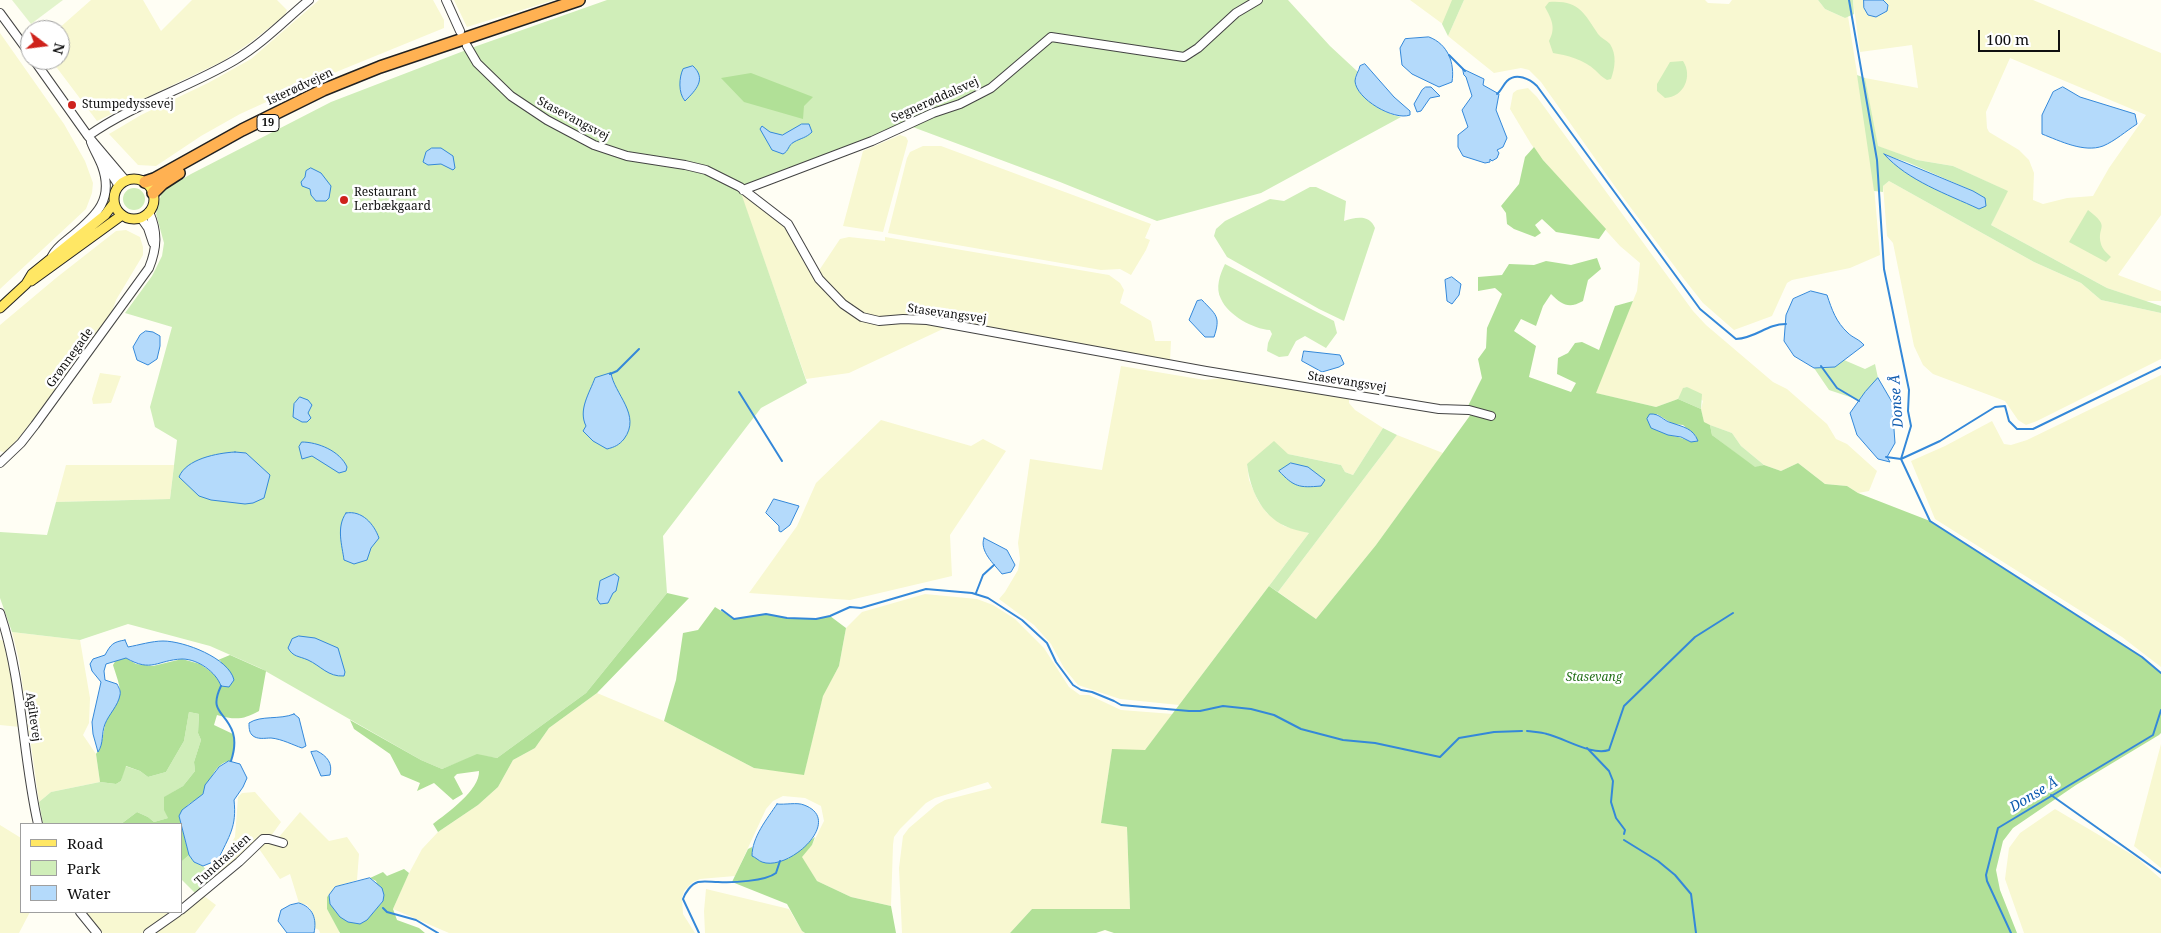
<!DOCTYPE html>
<html>
<head>
<meta charset="utf-8">
<style>
	body { margin:0 }
	#map { position:relative; width:2161px; height:933px; overflow:hidden; background:#fffef4; font-family:"Noto Serif",serif }
	canvas { display:block }
	.legend { position:absolute; left:20px; top:823px; width:162px; height:90px; box-sizing:border-box; background:#fff; border:1px solid #9f9f9f; margin:0; padding:6px 9px; list-style:none; font-size:15px; color:#101010 }
	.legend li { display:flex; align-items:center; gap:10px; height:25px }
	.legend b { width:25px; border:1px solid #9f9f9f }
	.north { position:absolute; left:20px; top:20px; width:50px; height:50px; box-sizing:border-box; background:#fff; border:1px solid #9f9f9f; border-radius:50%; rotate:105deg; font-size:14px; font-weight:700; line-height:20px; text-align:center; color:#101010 }
	.north::after { content:''; display:block; margin:auto; width:18px; height:22px; background:#ce221b; clip-path:polygon(50% 0,100% 100%,50% 72%,0 100%) }
	.scale { position:absolute; left:1978px; top:30px; width:82px; height:22px; box-sizing:border-box; border:2px solid #101010; border-top:0; padding-left:6px; font-size:15px; line-height:18px; white-space:nowrap; color:#101010; -webkit-text-stroke:4px #fff; paint-order:stroke }
</style>
</head>
<body>
<div id="map">
<canvas width="2161" height="933"></canvas>
<ul class="legend">
<li><b style="height:6px;background:#ffe764"></b>Road</li>
<li><b style="height:14px;background:#d0eeb9"></b>Park</li>
<li><b style="height:14px;background:#b4dafb"></b>Water</li>
</ul>
<div class="north">N</div>
<div class="scale">100 m</div>
</div>
<script>
const context = document.querySelector('canvas').getContext('2d');
context.lineJoin = 'round';
function fill(path, color) { context.fillStyle = color; context.fill(path, 'evenodd'); }
function strokePath(path, color, width, dash) { context.strokeStyle = color; context.lineWidth = width; context.lineCap = dash ? 'butt' : 'round'; context.setLineDash(dash || []); context.stroke(path); }
function drawText(font, color, halo, rows, align = 'center') {
  context.font = font + ' "Noto Serif",serif'; context.lineWidth = 5; context.setLineDash([]); context.textBaseline = 'middle'; context.strokeStyle = halo; context.fillStyle = color; for (const [text, x, y, turn = 0] of rows) {
    context.save(); context.translate(x, y); context.rotate((+turn || 0) * Math.PI / 180); context.textAlign = isNaN(turn) ? turn : align; if (halo) context.strokeText(text, 0, 0); context.fillText(text, 0, 0); context.restore();
  }
}
const farmland = new Path2D(`
	M91,0H143L161,31L192,0H277L287,10L285,15L251,42L223,61L97,121L51,60H60V30H57Z
	M319,0H433L444,20V28L297,88L240,114L201,136L156,166L138,165L109,134L141,115L208,83L251,59Z
	M454,0H554L467,27Z
	M1410,0H1454L1444,25Z
	M1464,0H1705L1708,3L1729,4L1732,0H1818L1825,9L1845,18L1848,16L1873,175L1880,255L1850,268L1792,280L1787,283L1772,316L1734,330L1703,303L1684,279L1616,188L1541,82L1529,70L1521,68L1494,73L1448,36Z
	M1853,0H2033L2161,53V215L2118,275L2161,291V301H2145L2107,288L1991,225L2007,191L1953,166L1917,160L1877,146L1865,78L1918,88L1912,45L1860,52ZM2010,58L2146,115L2109,168L2093,196L2067,198L2043,204L2033,200L2034,173L2029,160L2019,150L1989,132L1987,128L1986,112Z
	M0,33L64,124L85,161L93,183L92,193L86,209L0,289Z
	M1528,88L1537,97L1693,311L1706,325L1773,382L1787,389L1827,424L1836,439L1847,444L1877,471L1869,491L1858,493L1847,486L1825,484L1798,463L1781,471L1764,465L1741,446L1732,433L1704,423L1701,409L1703,401L1687,387L1684,388L1678,399L1656,407L1595,393L1637,291L1640,263L1620,246L1580,202L1543,160L1531,144L1510,109L1513,93L1517,90Z
	M900,135L906,137L908,141L883,232L843,226L863,151Z
	M923,146H941L1151,224L1145,238L1150,240L1146,250L1131,275L1120,269L1101,270L888,233L907,158L910,152Z
	M1889,181L2034,262L2081,283L2101,300L2161,313V359L2037,421L2026,425L2018,420L2005,401L1933,374L1923,365L1914,346L1893,243L1887,236L1883,186Z
	M740,192L782,224L791,235L803,261L813,276L852,315L867,321L927,324L947,327L849,373L806,379Z
	M126,230L140,237L143,247V255L116,300L112,312L30,424L6,453L0,451V325L56,278L116,231Z
	M849,237L885,241V237L1109,275L1120,283L1124,290L1120,303L1151,321L1155,341H1171L1170,361L1011,333L865,315L839,296L818,272L840,239Z
	M1121,366L1205,380L1223,378L1349,398V403L1355,410L1383,428L1353,475L1345,472L1341,465L1288,454L1247,464L1249,480L1258,501L1267,513L1284,526L1309,533L1179,705L1120,699L1078,685L1064,668L1051,644L1034,625L999,599L1005,592L1018,570L1020,559L1018,543L1030,459L1102,470Z
	M100,373L121,376L111,403L93,404L92,399Z
	M2161,375V667L2122,637L1935,519L1911,461L1945,446L1992,421L2004,444L2011,445L2027,440Z
	M881,420L971,446L983,439L1006,451L950,535L952,576L850,600L749,593L797,526L816,483Z
	M1397,435L1443,453L1376,545L1316,619L1278,592Z
	M66,465H174L170,499L56,502Z
	M925,594L977,599L993,605L1015,619L1044,648L1069,687L1080,695H1089L1121,710L1173,714L1145,750H1112L1101,823L1127,827L1130,909H1032L1010,933H902L899,868L903,836L909,828L936,805L945,800L992,788L988,782L935,798L926,803L900,829L894,837L893,845L891,906L851,897L817,881L801,857L812,845L824,821L821,806L805,798L783,796L773,801L766,809L735,876L700,879L693,882L684,891L682,898L683,914L695,933H449L393,909L406,879L422,849L438,832L478,805L498,787L513,760L535,748L549,728L597,693L664,721L754,768L804,774L823,695L839,666L846,628L862,612Z
	M12,632L80,640L90,698L89,723L83,735L96,754L100,782L51,792L39,802L19,660Z
	M0,640L6,641L20,727L0,725Z
	M2161,744V868L2134,846Z
	M255,792L281,822L271,836L279,837L300,812L329,841L347,837L359,854L357,880L335,887L327,898V909L340,932L338,933H320L319,930L315,928L312,911L307,905L299,903L290,874L280,879L255,843L215,881L205,868L219,862L235,837L238,797L242,793Z
	M2055,809L2136,857L2161,879V933H2024L2005,879L2009,848L2020,833Z
	M0,825L21,838V912H30L19,933H0Z
	M706,889L789,909L802,931L805,933H705L704,911Z
	M204,896L216,905L195,933H153Z
	M85,912H173L142,933H103Z`);
const green = new Path2D(`
	M607,0H1288L1330,46L1358,72L1355,77C1358,83 1360,91 1364,96C1372,106 1389,115 1401,117L1261,193L1157,221L1060,182L910,126L740,190L807,383L761,408L663,536L667,593L586,693L497,758L477,755L442,769L421,760L260,668L210,646L128,624L80,640L12,632L0,598V532L47,535L56,502L170,499L177,440L155,427L150,407L172,327L125,313L152,276L162,256L164,243L156,214L162,191L191,174L331,102L474,47Z
	M1452,0H1464L1448,36L1442,24Z
	M1818,0H1853L1854,14L1845,18L1825,9Z
	M1549,2C1579,0 1584,13 1598,34C1601,38 1606,40 1610,44C1617,55 1615,68 1611,79L1607,80C1602,77 1599,74 1595,70C1585,60 1566,55 1553,53L1549,41C1556,28 1552,20 1545,7Z
	M1683,61C1693,76 1684,97 1665,98L1657,91V84L1670,62Z
	M1857,75L1865,78L1878,146L1917,160L1953,166L2008,191L1991,225L2107,288L2161,306V313L2101,300L2081,283L2034,262L1889,181L1883,186V192L1874,191ZM1885,155L1907,162L1973,191L1979,209L1909,175Z
	M1310,187H1316L1346,201L1344,221C1355,217 1370,214 1375,228L1344,321L1319,309L1227,257L1214,236L1216,229L1225,221L1270,199L1284,201Z
	M123 199a11 11 0 1 1 22 0a11 11 0 1 1-22 0Z
	M2088,210C2112,228 2096,226 2101,244C2102,249 2107,253 2111,257L2106,262L2069,242Z
	M1225,264L1334,321L1337,333L1326,348L1305,336L1296,341L1288,356L1279,357L1267,351L1268,343L1272,334L1270,330C1253,329 1228,315 1221,299C1215,288 1220,274 1225,264Z
	M1844,360L1865,369L1875,364L1878,378L1859,400L1829,390L1814,368L1834,367Z
	M1687,387L1702,394L1701,409L1678,399L1683,388Z
	M1710,425L1732,433L1741,446L1764,465L1755,468L1712,435Z
	M1383,428L1397,435L1278,592L1269,586L1309,533C1301,531 1293,530 1285,526C1261,515 1250,489 1247,464L1274,441L1288,454L1341,465L1345,472L1353,475Z
	M189,712L199,714L198,733L201,740L194,762L195,771L183,786L165,797L168,818L154,822L148,817L137,812L121,824H43L39,802L51,792L100,782L116,784L121,781L125,766L140,771L148,777L166,772L184,741Z
	M189,855L194,862L203,866L215,881L197,895L181,879V862Z`);
const forest = new Path2D(`
	M751,73L813,97L804,106L803,119L744,102L721,78Z
	M1534,147L1543,160L1606,229L1599,239L1556,232L1542,219L1535,225L1541,233L1535,237L1514,229L1507,224L1506,213L1501,206L1519,184L1525,157Z
	M1597,258L1601,269L1588,280L1583,301C1569,309 1562,305 1551,294L1543,306L1536,326L1521,319L1514,331L1536,346L1529,377L1571,392L1576,383L1557,374L1558,358L1568,353L1575,343L1582,342L1599,350L1615,306L1633,301L1596,393L1656,407L1678,399L1701,409L1704,422L1710,425L1712,435L1755,467L1764,465L1781,471L1798,463L1825,484L1847,486L1858,493L1930,521L2142,657L2161,673V733L2159,735L2076,785L2013,828L2003,841L1996,870L2000,890L2017,933H1114L1105,930L1096,933H1010L1032,909H1130L1127,827L1101,823L1112,749L1145,750L1269,586L1316,619L1376,545L1474,410L1467,408L1482,378L1478,359L1486,348L1487,328L1502,294L1495,288L1478,291V277L1502,275L1509,264L1534,265L1546,261L1571,265ZM1657,414L1673,424L1683,425L1696,436L1691,442C1680,436 1667,436 1657,429Z
	M667,593L689,598L597,693L549,728L535,748L513,760L498,787L478,805L438,832L433,824C447,813 480,790 479,771L457,774L454,777L463,794L453,800L434,783L417,791L420,783L401,775L390,754L354,729L350,720L421,760L442,769L477,754L497,758L586,693Z
	M715,607L734,619L766,614L787,618L816,619L830,616L846,628L839,666L823,696L804,775L754,768L664,721L676,680L683,633L698,630Z
	M230,655L266,671L259,711C243,720 235,720 217,715L214,725L233,734L235,748L231,761C215,761 209,784 202,795C199,799 193,801 189,804C185,807 182,812 179,816L189,855L181,862V824H121L137,812L148,817L154,822L168,818L164,810V797L183,786L195,771L194,762L201,740L198,733L199,714L189,712L184,741L166,772L148,777L140,771L126,766L121,781L116,784L100,782L96,754C105,742 102,727 109,714C113,707 119,702 120,694C121,687 115,672 113,665L116,660L126,658L136,664L153,666L182,659L200,664L217,676L221,661L218,660Z
	M815,837L812,845L802,857L817,881L851,897L891,906L896,933H805L802,931L787,904L732,882L748,849L752,847L753,856L788,859Z
	M404,869L409,873L393,909L397,920L419,928L425,933H340L327,909V897L329,895L330,904C356,930 359,930 383,901L376,881L370,878L383,872L387,876Z`);
const pitch = new Path2D(`
	M12,0H63L31,24Z`);
const water = new Path2D(`
	M1864,0H1883L1888,5L1887,11L1876,17L1868,15L1864,8Z
	M1429,37C1448,44 1455,63 1452,82L1439,87L1412,74L1402,65L1400,48L1405,39Z
	M1365,64L1394,97L1410,111V115C1394,121 1356,99 1355,81C1355,76 1359,71 1360,66Z
	M693,66C707,79 696,90 685,101C678,93 679,77 683,69Z
	M1463,69L1484,79L1483,85L1499,94L1496,110L1507,138L1503,147L1497,150L1499,153L1497,158L1492,161L1490,159V162L1485,163L1463,156L1458,147V135L1468,127L1462,110L1472,96L1466,77L1464,75Z
	M1426,87H1431L1440,96L1430,98L1421,111L1417,112L1414,104L1422,90Z
	M2063,87L2080,97L2135,114L2137,124C2126,131 2115,141 2103,146C2084,153 2060,141 2042,134V115L2053,92Z
	M802,124H809L812,132C806,138 801,138 794,142C788,145 789,151 783,154L772,150L760,129L762,126L770,132L782,135Z
	M432,148H441L453,156L455,168L453,170L441,164L428,165L423,162L426,152Z
	M1884,154L1973,191L1985,198L1986,206L1979,209C1947,194 1908,181 1884,154Z
	M311,168L321,173L331,186L329,198L326,201H316L311,195L310,189L302,186L301,182L305,177L306,171Z
	M1452,277L1461,284L1459,295L1452,304L1447,301L1445,280Z
	M1811,291L1827,295C1832,310 1836,322 1848,333C1853,338 1859,339 1864,345L1835,367L1814,368L1794,356L1784,341L1786,315L1793,299Z
	M1202,300C1216,315 1221,316 1214,337H1205L1189,320L1197,301Z
	M146,331L153,332L160,336V346L157,359L148,365L137,360L133,347L140,335Z
	M1304,351L1340,355L1344,364L1339,367L1322,372L1302,361Z
	M611,373C614,394 642,415 624,439C619,445 615,447 607,449L593,441L583,431L586,426C578,410 589,394 595,378Z
	M1878,378L1892,402L1895,443L1887,457L1890,462L1878,459L1857,435L1850,413L1865,392Z
	M300,397L308,400L312,405L308,413L311,418L307,422H302L293,417L294,404Z
	M1650,414C1660,413 1663,421 1672,423C1683,427 1693,428 1698,441L1691,442L1681,437L1668,435L1651,428L1647,419Z
	M302,442C318,442 340,451 347,467L346,471L339,473L312,456L302,459L299,447Z
	M235,452L246,453L270,475L264,498L253,503L245,504L211,500L199,496L179,477C186,459 217,453 235,452Z
	M1291,463L1308,467L1325,480L1321,486C1299,488 1294,487 1279,471Z
	M774,499L799,506L790,525L781,532L779,531V526L766,513Z
	M346,513C362,510 374,524 379,538L371,548L367,560L354,564L344,560C342,545 336,527 346,513Z
	M984,538L1007,550L1015,565L1011,572L1002,574C994,564 979,551 984,538Z
	M615,574L619,577L616,591L613,593L608,603L600,604L597,599L600,581Z
	M299,636L315,638L338,648L345,672L344,676C328,677 321,666 308,660C299,656 293,657 288,648L292,639Z
	M125,640L128,647C139,645 152,641 163,641C184,641 229,658 234,680L229,687L221,686C216,672 198,659 182,659C157,660 152,673 126,658L106,664L104,671L105,680L117,684C119,688 121,691 120,695C118,706 109,714 105,724C101,734 104,743 98,752L93,734L92,722L101,682L92,671L90,664L93,659L105,655C111,644 113,642 125,640Z
	M294,714L299,718L306,746L302,748C293,745 282,739 271,738C265,738 257,740 252,735C249,732 249,727 249,723C261,715 280,720 294,714Z
	M317,751C327,756 333,763 330,775L321,776L311,752Z
	M229,761L240,764L247,778L243,787L234,800C237,827 229,836 218,860L203,866L194,862L189,855L179,816L182,810L203,794L205,785L219,767Z
	M777,804C785,805 797,802 804,805C845,820 789,872 762,862C759,861 755,857 752,856C752,837 767,819 777,804Z
	M370,878L382,888L384,895L383,901L367,920L360,924L348,922L340,917L330,904L329,895L335,887Z
	M299,903C313,907 317,919 314,933H287L278,921L281,910L290,905Z`);
const stream = new Path2D(`
	M1849,0L1877,160L1884,269L1909,390L1908,411L1911,426L1901,459L1930,521L2142,657L2161,673
	M1449,55L1465,71
	M1497,94C1501,91 1503,85 1507,81C1516,72 1530,79 1537,86L1700,309L1736,339C1757,338 1766,324 1786,324
	M1821,366L1837,388L1859,401
	M610,374L617,371L639,349
	M739,392L782,461
	M1886,457L1901,459L1940,441L1995,407L2005,406L2009,421L2017,429H2033L2161,367
	M976,593L983,575L994,565
	M722,610L734,619L766,614L787,618L816,619L830,616L850,607L861,608L926,589L972,593L988,598L1022,620L1047,643L1056,662L1073,685L1081,690L1092,692L1114,701L1121,705L1189,711H1200L1223,706L1251,709L1274,715L1301,729L1343,740L1375,743L1440,757L1459,738L1494,732L1522,731
	M221,686C208,713 226,711 233,733C236,743 234,752 231,761
	M1527,731C1534,732 1541,732 1547,734C1564,738 1592,756 1609,750L1624,706L1695,637L1733,613
	M1587,748L1609,771L1613,781L1611,802L1616,818L1625,830L1624,834
	M2051,795L2161,873
	M1624,840L1658,861L1675,875L1691,894L1696,933
	M383,908L387,912L416,920L438,933
	M699,933L683,899C685,893 691,884 698,882C704,881 712,882 718,882C732,883 766,881 776,873L780,861
	M2011,933L1987,881L1986,875L1998,828L2153,735L2161,710`);
const minor = new Path2D(`
	M446,0L460,31
	M0,13L30,54
	M467,46L477,63L511,96L547,120L594,145L627,156L685,165L706,170L740,187L788,224L819,279L843,304L862,317L879,321L903,319L927,320L1206,371L1439,409L1469,410L1491,416
	M34,60L88,136L126,181
	M88,136C133,104 188,88 235,60C262,44 285,20 309,0
	M102,159L119,186
	M743,190L872,141L933,113L960,104L991,88L1051,37L1184,57L1198,48L1236,13L1258,0
	M141,218L148,228L153,243
	M52,256C57,246 65,242 73,235C97,215 114,199 102,166C99,158 94,150 91,142
	M0,463L21,443L35,425L149,268C157,248 158,232 149,212
	M0,613C23,682 22,754 38,824
	M181,910L239,862L263,839H269L283,843
	M80,912L97,933
	M148,933L178,912`);
const major = new Path2D(`
	M114 199a20 20 0 1 1 40 0a20 20 0 1 1-40 0Z
	M31,281L122,215
	M0,308L26,284L32,274L105,215L114,203`);
const highway = new Path2D(`
	M145,182L154,179L242,130L323,90L380,67L579,0
	M153,193L162,184L179,173`);
const markers = [
	[72,105,5,"#ce221b"],
	[344,200,5,"#ce221b"]
];
const shields = [
	[268,123,22]
];
const shieldNames = [
	["19",268,123]
];
const streetNames = [
	["Isterødvejen",300,87,-25],
	["Segnerøddalsvej",935,100,-24],
	["Stasevangsvej",573,119,28],
	["Stasevangsvej",947,314,8],
	["Grønnegade",70,358,-54],
	["Stasevangsvej",1347,382,9],
	["Agiltevej",33,717,82],
	["Tundrastien",223,860,-42]
];
const poiNames = [
	["Stumpedyssevej",82,105],
	["Restaurant",354,193],
	["Lerbækgaard",354,207]
];
const parkNames = [
	["Stasevang",1594,678]
];
const waterNames = [
	["Donse Å",1897,401,-94],
	["Donse Å",2034,795,-31]
];
fill(farmland, '#f8f8d1');
fill(green, '#d0eeb9');
fill(forest, '#b1e097');
fill(pitch, '#e3f4cc');
fill(water, '#b4dafb');
strokePath(water, '#3488d9', 1);
strokePath(stream, '#3488d9', 2);
strokePath(minor, '#434343', 10);
strokePath(major, '#212121', 11);
strokePath(highway, '#212121', 14);
strokePath(minor, '#fff', 8);
strokePath(major, '#ffe764', 9);
strokePath(highway, '#ffb152', 11);
for (const [x, y, r, color] of markers) { const dot = new Path2D(); dot.arc(x, y, r, 0, 2 * Math.PI); context.fillStyle = color; context.fill(dot); strokePath(dot, '#fff', 2); }
for (const [x, y, w] of shields) { const box = new Path2D(); box.roundRect(x - w / 2, y - 8.5, w, 17, 4); context.fillStyle = '#fff'; context.fill(box); strokePath(box, '#101010', 1); }
drawText('bold 11px', '#101010', null, shieldNames);
drawText('12px', '#101010', '#fff', streetNames);
drawText('12px', '#101010', '#fff', poiNames, 'left');
drawText('italic 12px', '#247019', '#fff', parkNames);
drawText('italic 14px', '#0d5aaf', '#fff', waterNames);
</script>
</body>
</html>
